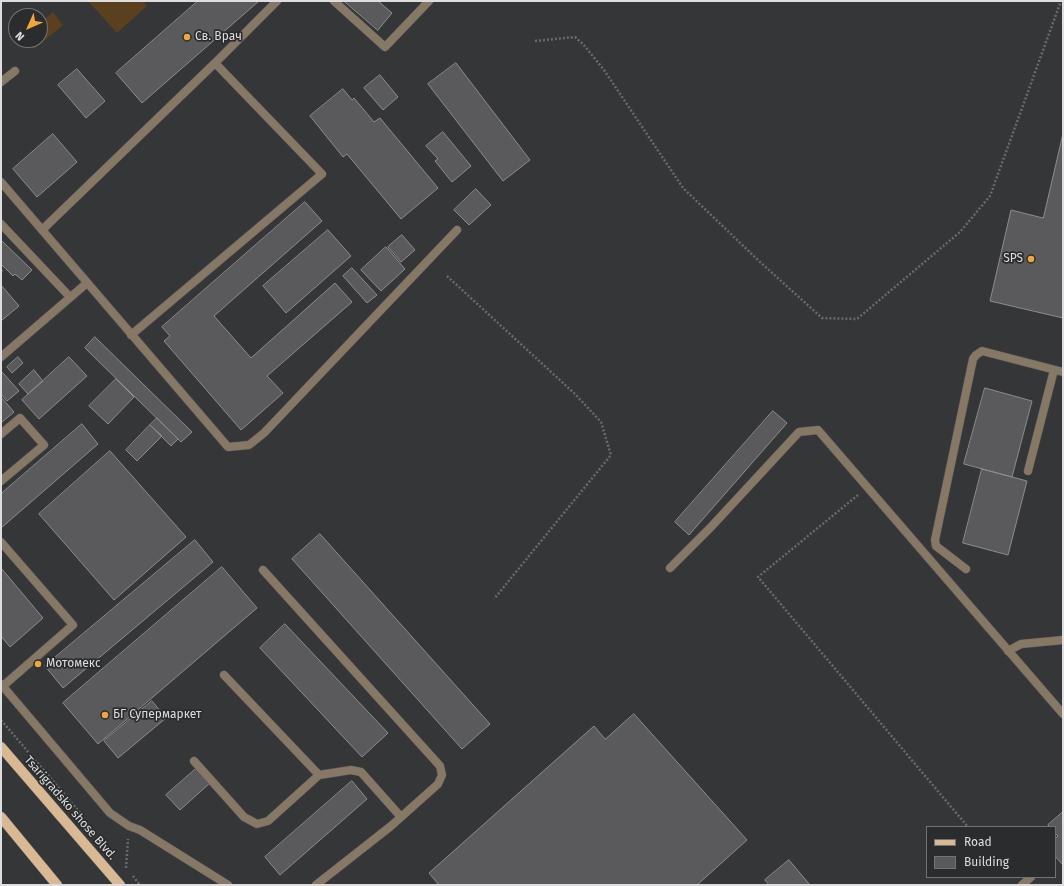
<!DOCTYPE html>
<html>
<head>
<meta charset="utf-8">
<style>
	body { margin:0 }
	#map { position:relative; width:1064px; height:886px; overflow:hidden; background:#353638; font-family:"Fira Sans",sans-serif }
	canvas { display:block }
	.frame { position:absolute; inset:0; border:2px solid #dedee0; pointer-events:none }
	.legend { position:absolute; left:926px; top:826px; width:130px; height:52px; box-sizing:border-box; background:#2b2c2e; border:1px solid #737375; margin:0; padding:5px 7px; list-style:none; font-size:12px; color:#dedee0 }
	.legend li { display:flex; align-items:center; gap:8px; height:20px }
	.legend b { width:20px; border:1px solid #737375 }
	.north { position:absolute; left:8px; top:8px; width:40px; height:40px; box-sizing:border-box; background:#2b2c2e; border:1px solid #737375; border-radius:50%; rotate:225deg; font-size:11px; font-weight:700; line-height:16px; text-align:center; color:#dedee0 }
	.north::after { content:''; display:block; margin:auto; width:14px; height:18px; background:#f0a63f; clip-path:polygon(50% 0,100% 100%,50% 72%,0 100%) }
</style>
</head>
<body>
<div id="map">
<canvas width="1064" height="886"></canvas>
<div class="frame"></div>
<ul class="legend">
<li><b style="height:5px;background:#d8b994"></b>Road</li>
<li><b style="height:11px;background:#5a5a5d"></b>Building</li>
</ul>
<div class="north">N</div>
</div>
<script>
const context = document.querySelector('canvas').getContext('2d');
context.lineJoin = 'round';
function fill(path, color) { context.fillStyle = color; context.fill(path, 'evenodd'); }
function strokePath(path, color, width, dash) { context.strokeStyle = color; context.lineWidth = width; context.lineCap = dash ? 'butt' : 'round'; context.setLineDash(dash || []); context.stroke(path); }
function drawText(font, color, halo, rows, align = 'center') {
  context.font = font + ' "Fira Sans",sans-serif'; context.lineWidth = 3.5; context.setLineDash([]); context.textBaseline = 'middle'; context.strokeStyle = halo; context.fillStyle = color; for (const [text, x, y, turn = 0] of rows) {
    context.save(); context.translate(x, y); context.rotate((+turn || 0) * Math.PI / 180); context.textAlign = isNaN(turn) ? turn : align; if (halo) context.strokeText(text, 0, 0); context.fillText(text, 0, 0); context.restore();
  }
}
const green = new Path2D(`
	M88,1H143L147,6L117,33Z
	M53,12L63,25L34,49L26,40H40V23Z`);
const building = new Path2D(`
	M198,1H259L142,103L116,73Z
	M344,1H378L392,13L378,30Z
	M456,63L530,160L503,181L428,84Z
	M77,69L105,101L86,118L58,85Z
	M380,75L398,97L383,110L364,88Z
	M343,89L352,100L354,98L374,122L380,118L438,188L401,219L347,154L343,157L310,116Z
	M443,132L471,166L452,182L435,161L438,159L426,146Z
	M53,134L77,162L37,197L13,169Z
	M1063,134V318L990,301L1011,210L1043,218Z
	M476,189L491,205L469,225L454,210Z
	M305,202L322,221L214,316L251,358L335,283L352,302L267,376L283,393L241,430L164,341L170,336L162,327Z
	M328,230L351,256L286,313L263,286Z
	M402,235L415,250L401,262L388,247Z
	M1,241H2L32,270L22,280L15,274L13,276L1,264Z
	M386,247L405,269L381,291L361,270Z
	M352,268L377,295L367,303L343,276Z
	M1,285L19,306L1,321Z
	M95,337L192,432L181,442L85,348Z
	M18,357L23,363L12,373L7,367Z
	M69,357L87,376L39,419L22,400Z
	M34,370L43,381L28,394L19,384Z
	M2,372L19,391L7,401L1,394V373Z
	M116,379L134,397L108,424L89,406Z
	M985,388L1032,401L1012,477L964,464Z
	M1,397L14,412L1,423Z
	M773,411L787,423L689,535L675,522Z
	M157,418L178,439L171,446L150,425Z
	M82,424L98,444L1,528V494Z
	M150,425L162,436L137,461L126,450Z
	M110,451L186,537L114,600L39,514Z
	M982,469L1027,481L1008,555L963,543Z
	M320,534L490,724L462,749L292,559Z
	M195,540L213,562L63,688L45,666Z
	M222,567L257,608L98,744L63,703Z
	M1,568L43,618L10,647L1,636Z
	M285,624L388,733L362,757L260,648Z
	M152,701L166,718L118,758L104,741Z
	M634,714L747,840L697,885H439L429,873L594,726L605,739Z
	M198,767L211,782L180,810L166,795Z
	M352,781L367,799L280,875L265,857Z
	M1063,812V865L1055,856V839L1058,836L1055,833V827H1050L1048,825Z
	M789,860L810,885H769L765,880Z`);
const path = new Path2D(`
	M535,41L575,37L583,44L604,70L683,188L760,262L822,318L857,319L960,232L990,196L1061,1
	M1,271L3,269
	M447,276L575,394L601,422L611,455L494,599
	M858,495L758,577L968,827
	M1,720L81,814
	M126,868L128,839
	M133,876L140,885`);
const service = new Path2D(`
	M334,1L385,47L429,1
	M215,63L277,1
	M1,82L15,71
	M1,182L228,447L249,445L264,433L457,230
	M1,224L70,297
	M42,230L215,63L322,174L131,335
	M1,357L87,283
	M1,434L20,418L44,445L1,481
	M1028,471L1054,370
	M1,542L73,625L3,686
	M670,568L711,527L799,432L818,430L1063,714
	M966,569L936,546L935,540L973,359L976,355L982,351L1063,372
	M263,570L440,766L442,775L438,784L391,826L316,885
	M1008,651L1021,644L1063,640
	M224,675L319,775
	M194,761L244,817L257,824L268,821L319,775L351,770L361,772L401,817
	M1022,885L1031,877`);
const minor = new Path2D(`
	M1,684L110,813L129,826L140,830L228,885`);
const primary = new Path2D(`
	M1,747L120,885
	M1,817L57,885`);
const markers = [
	[187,37,4,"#f0a63f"],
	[1031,259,4,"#f0a63f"],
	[38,664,4,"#f0a63f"],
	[105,715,4,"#f0a63f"]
];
const poiNames = [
	["Св. Врач",195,37],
	["SPS",1023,259,"right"],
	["Мотомекс",46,664],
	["БГ Супермаркет",113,715]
];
const streetNames = [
	["Tsarigradsko shose Blvd.",70,808,49]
];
fill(green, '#5a401e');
fill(building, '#5a5a5d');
strokePath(building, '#8d8d90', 1);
strokePath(service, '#535456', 9);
strokePath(minor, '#535456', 9);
strokePath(primary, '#535456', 11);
strokePath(path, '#696a6c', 2.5, [2, 2]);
strokePath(service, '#877866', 8);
strokePath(minor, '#877866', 8);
strokePath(primary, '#d8b994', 10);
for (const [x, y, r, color] of markers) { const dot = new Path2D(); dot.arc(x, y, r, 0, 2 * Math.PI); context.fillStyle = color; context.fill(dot); strokePath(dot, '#2b2c2e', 1.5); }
drawText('12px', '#dedee0', '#2b2c2e', poiNames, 'left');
drawText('12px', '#dedee0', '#2b2c2e', streetNames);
</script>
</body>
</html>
